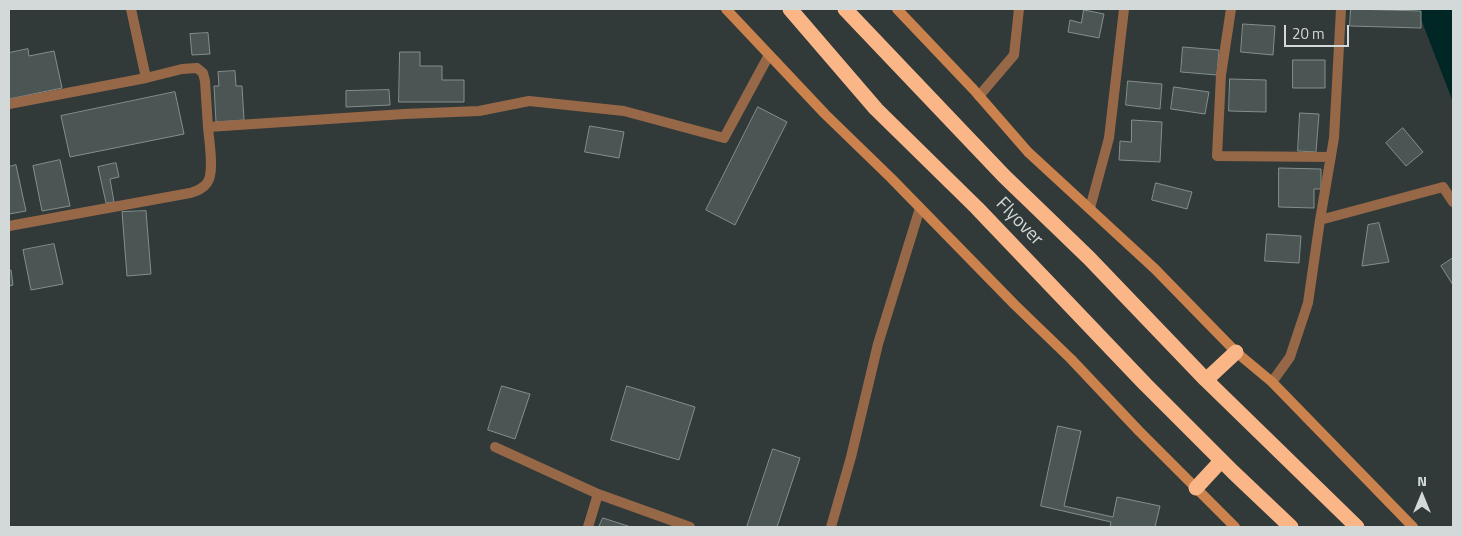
<!DOCTYPE html>
<html>
<head>
<meta charset="utf-8">
<style>
	body { margin:0 }
	#map { position:relative; width:1462px; height:536px; overflow:hidden; background:#313a39; font-family:"Titillium Web",sans-serif }
	canvas { display:block }
	.frame { position:absolute; inset:0; border:10px solid #d3d9d8; pointer-events:none }
	.north { position:absolute; left:1397px; top:471px; width:50px; height:50px; -webkit-text-stroke:4px #313a39; paint-order:stroke; rotate:0deg; font-size:14px; font-weight:700; line-height:20px; text-align:center; color:#d3d9d8 }
	.north::after { content:''; display:block; margin:auto; width:18px; height:22px; background:#d3d9d8; clip-path:polygon(50% 0,100% 100%,50% 72%,0 100%) }
	.scale { position:absolute; left:1284px; top:25px; width:65px; height:22px; box-sizing:border-box; border:2px solid #d3d9d8; border-top:0; padding-left:6px; font-size:15px; line-height:18px; white-space:nowrap; color:#d3d9d8; -webkit-text-stroke:4px #313a39; paint-order:stroke }
</style>
</head>
<body>
<div id="map">
<canvas width="1462" height="536"></canvas>
<div class="frame"></div>
<div class="north">N</div>
<div class="scale">20 m</div>
</div>
<script>
const context = document.querySelector('canvas').getContext('2d');
context.lineJoin = 'round';
function fill(path, color) { context.fillStyle = color; context.fill(path, 'evenodd'); }
function strokePath(path, color, width, dash) { context.strokeStyle = color; context.lineWidth = width; context.lineCap = dash ? 'butt' : 'round'; context.setLineDash(dash || []); context.stroke(path); }
function drawText(font, color, halo, rows, align = 'center') {
  context.font = font + ' "Titillium Web",sans-serif'; context.lineWidth = 5; context.setLineDash([]); context.textBaseline = 'middle'; context.strokeStyle = halo; context.fillStyle = color; for (const [text, x, y, turn = 0] of rows) {
    context.save(); context.translate(x, y); context.rotate((+turn || 0) * Math.PI / 180); context.textAlign = isNaN(turn) ? turn : align; if (halo) context.strokeText(text, 0, 0); context.fillText(text, 0, 0); context.restore();
  }
}
const water = new Path2D(`
	M1417,9H1453V102Z`);
const building = new Path2D(`
	M1351,9L1421,11V28L1350,26Z
	M1084,10L1104,14L1099,38L1068,32L1070,20L1081,23Z
	M1243,24L1275,26L1273,55L1241,52Z
	M208,33L210,54L192,55L190,34Z
	M1183,47L1219,50L1217,75L1181,72Z
	M28,49L29,56L54,51L62,88L9,99V53Z
	M400,52H420V66H442V80H464V102H399Z
	M1293,60H1325V88H1293Z
	M235,71L236,86H242L244,120L216,122L214,86H219L218,72Z
	M1230,79L1266,80V112L1229,111Z
	M1128,81L1162,84L1160,109L1126,105Z
	M1174,87L1209,92L1205,114L1171,109Z
	M389,90L390,105L346,107V91Z
	M175,92L184,134L70,157L61,116Z
	M758,107L787,122L735,225L706,210Z
	M1300,113L1319,114L1316,152L1298,151Z
	M1132,120L1162,122L1160,162L1119,160L1120,141L1131,142Z
	M590,126L624,132L619,158L585,152Z
	M1403,128L1423,152L1406,166L1386,143Z
	M60,160L70,206L42,211L33,166Z
	M116,163L119,177L110,179L114,202L106,203L98,167Z
	M16,165L26,211L9,214V167Z
	M1279,168L1321,169V189H1314V208L1279,207Z
	M1156,183L1192,192L1187,209L1152,200Z
	M146,211L151,274L127,276L122,212Z
	M1379,223L1389,262L1362,266L1368,225Z
	M1267,234L1301,236L1299,263L1265,261Z
	M54,244L63,284L31,290L23,250Z
	M1453,258V285L1441,266Z
	M9,270H11L13,285L9,286Z
	M502,386L530,394L515,439L488,430Z
	M627,386L695,407L679,460L611,440Z
	M1058,426L1081,431L1064,506L1113,517L1117,497L1160,506L1155,527H1110L1111,522L1041,506Z
	M773,449L800,458L777,527H747Z
	M603,518L631,527H599Z`);
const street = new Path2D(`
	M131,9L146,78L182,69L197,68L203,73L205,81L208,127L404,114L479,111L529,101L624,111L724,138L769,55
	M1231,9L1221,75L1217,156L1331,157
	M979,96L1014,55L1019,9
	M9,104L146,78
	M1090,208L1109,138L1124,9
	M1320,220L1443,187L1453,202
	M9,226L190,193C196,191 203,189 207,183C215,173 209,141 208,127
	M1272,382L1290,357L1308,303L1320,220L1334,138L1341,9
	M495,447L598,494L690,527
	M588,527L598,494
	M831,527L851,457L878,344L920,208`);
const secondary = new Path2D(`
	M726,9L825,114L891,178L1015,305L1071,359L1139,431L1235,527
	M897,9L974,90L1028,152L1155,269L1236,352L1272,382L1413,527`);
const highway = new Path2D(`
	M790,9L876,109L977,208L1145,384L1233,472L1291,527
	M845,9L1004,176L1089,258L1206,380L1357,527
	M1206,380L1236,352
	M1196,488L1221,461`);
const streetNames = [
	["Flyover",1019,222,46]
];
fill(water, '#002725');
fill(building, '#4b5554');
strokePath(building, '#838e8d', 1);
strokePath(street, '#976848', 10);
strokePath(secondary, '#cb824d', 10);
strokePath(highway, '#fab687', 15);
drawText('19px', '#d3d9d8', '#313a39', streetNames);
</script>
</body>
</html>
